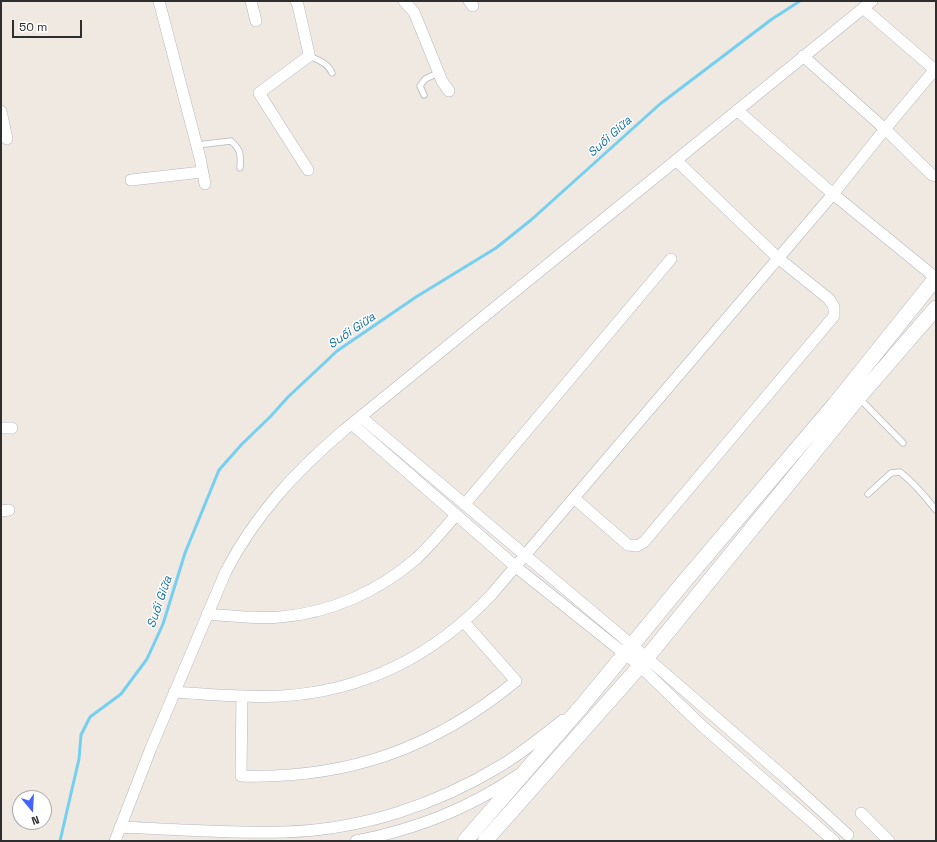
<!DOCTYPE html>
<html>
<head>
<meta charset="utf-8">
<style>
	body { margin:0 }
	#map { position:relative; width:937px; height:842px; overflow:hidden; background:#efe9e1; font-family:"Space Grotesk",sans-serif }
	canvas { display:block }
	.frame { position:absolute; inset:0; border:2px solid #2e2e2e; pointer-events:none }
	.north { position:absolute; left:12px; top:790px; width:40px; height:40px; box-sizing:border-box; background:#fff; border:1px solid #ababab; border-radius:50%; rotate:162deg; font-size:11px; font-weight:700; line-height:16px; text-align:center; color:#2e2e2e }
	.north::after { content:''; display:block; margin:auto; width:14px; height:18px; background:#4264fb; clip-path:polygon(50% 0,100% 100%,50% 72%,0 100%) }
	.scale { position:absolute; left:12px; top:20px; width:70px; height:18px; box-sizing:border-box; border:2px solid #2e2e2e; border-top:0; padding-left:5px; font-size:12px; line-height:14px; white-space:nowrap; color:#2e2e2e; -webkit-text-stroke:3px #fff; paint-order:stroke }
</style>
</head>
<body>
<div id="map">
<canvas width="937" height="842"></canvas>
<div class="frame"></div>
<div class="north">N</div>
<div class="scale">50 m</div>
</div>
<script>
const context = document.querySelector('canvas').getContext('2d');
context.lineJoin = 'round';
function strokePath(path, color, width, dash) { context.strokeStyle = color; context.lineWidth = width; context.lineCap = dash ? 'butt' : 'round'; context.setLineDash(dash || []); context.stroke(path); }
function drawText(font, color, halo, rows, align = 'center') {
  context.font = font + ' "Space Grotesk",sans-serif'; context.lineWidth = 3; context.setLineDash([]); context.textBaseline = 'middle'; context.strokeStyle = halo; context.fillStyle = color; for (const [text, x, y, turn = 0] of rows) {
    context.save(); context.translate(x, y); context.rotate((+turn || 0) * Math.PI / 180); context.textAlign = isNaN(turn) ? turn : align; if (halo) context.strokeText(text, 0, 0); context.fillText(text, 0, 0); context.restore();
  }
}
const stream = new Path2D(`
	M60,841L79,759L81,735L90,717L121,694L147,659L163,624L185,553L219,470L242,444L270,417L288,397L337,351L416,297L496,248L531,220L660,104L772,19L800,1`);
const lane = new Path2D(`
	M309,56C318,60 328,63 332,73
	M424,95L420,86L425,79L438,73
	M197,145L231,141C241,150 241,154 240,168
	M859,398L903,443
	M868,494L891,473L900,472C914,483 925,496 936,510`);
const street = new Path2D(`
	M159,1L200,158L205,184
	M251,1L256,21
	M296,1L298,5L309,54V56L259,93L308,170
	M404,1L414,12L442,81L449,91
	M469,1L473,6
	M863,8L934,69
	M803,56L885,129L932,175L936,176
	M737,110L833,194L936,278
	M1,111L7,139
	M131,180L202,172
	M361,417L646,657L789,781L848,835
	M352,424L516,567L640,666L701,725L834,841
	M1,428H12
	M574,498L628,545L637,546L644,542L834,316V307L829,299L778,258L676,160
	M465,504L671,259
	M1,511L9,510
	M207,614C231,616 256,619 280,617C331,613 379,591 417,558C431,545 444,529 456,515
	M174,692C209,694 246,698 281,696C365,691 435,655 492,594L833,194L885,129L936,68
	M242,696L241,776C347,779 433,749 516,681L464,622
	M861,813L889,841
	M120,827C174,829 229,834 284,832C361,830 436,805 502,765C523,752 543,736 563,720
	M115,841L151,748L226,571C256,514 295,472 343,431L872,1
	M356,841C413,830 470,808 518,775`);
const secondary = new Path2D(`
	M465,841L581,707L683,583L835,404L936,278
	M485,841L640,666L859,397L936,308`);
const waterNames = [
	["Suối Giữa",610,137,-42],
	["Suối Giữa",352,331,-34],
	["Suối Giữa",160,602,-71]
];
strokePath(stream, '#75cff0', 3);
strokePath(lane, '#b4b7c1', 7);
strokePath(street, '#b4b7c1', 12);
strokePath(secondary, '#b4b7c1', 16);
strokePath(lane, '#fff', 5.5);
strokePath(street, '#fff', 11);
strokePath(secondary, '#fff', 15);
drawText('italic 12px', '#0d6fa3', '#fff', waterNames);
</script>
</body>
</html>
